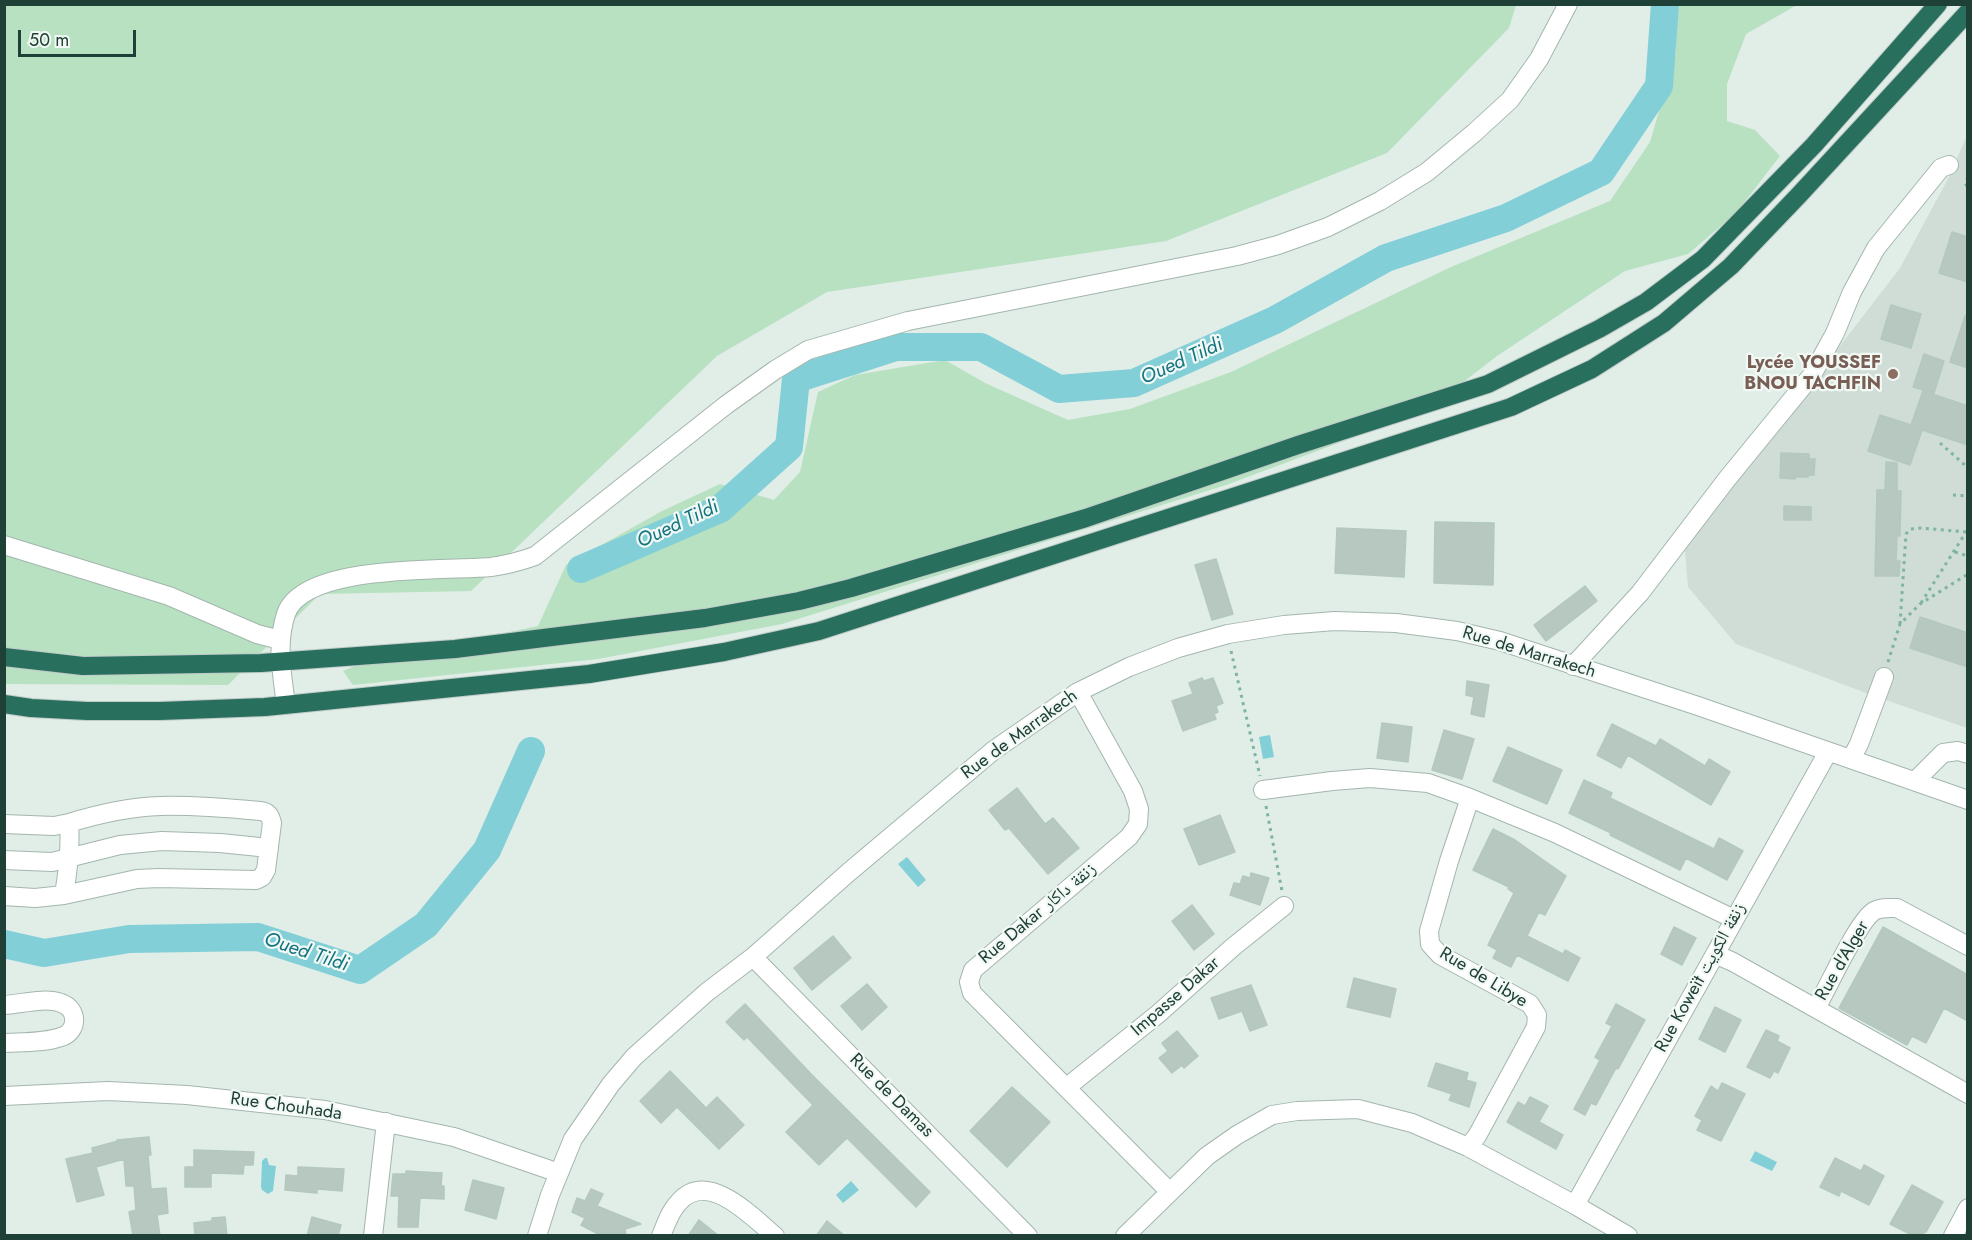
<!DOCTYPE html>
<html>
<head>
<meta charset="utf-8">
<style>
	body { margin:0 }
	#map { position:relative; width:1972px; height:1240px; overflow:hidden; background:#e1ede7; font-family:Jost,sans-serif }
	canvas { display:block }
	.frame { position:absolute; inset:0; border:6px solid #1f4036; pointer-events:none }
	.scale { position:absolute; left:18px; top:30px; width:118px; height:27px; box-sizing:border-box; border:3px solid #1f4036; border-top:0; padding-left:8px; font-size:18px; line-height:21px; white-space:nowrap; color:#1f4036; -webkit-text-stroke:4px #f2f9f5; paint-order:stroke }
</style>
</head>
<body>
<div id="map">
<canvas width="1972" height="1240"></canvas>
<div class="frame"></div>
<div class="scale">50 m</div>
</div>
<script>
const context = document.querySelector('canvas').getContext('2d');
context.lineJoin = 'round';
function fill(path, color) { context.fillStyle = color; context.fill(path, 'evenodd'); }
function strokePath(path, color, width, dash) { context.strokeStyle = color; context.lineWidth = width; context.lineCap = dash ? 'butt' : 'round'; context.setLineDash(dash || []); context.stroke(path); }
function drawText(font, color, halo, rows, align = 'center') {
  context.font = font + ' Jost,"Noto Naskh Arabic",sans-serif'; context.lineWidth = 4.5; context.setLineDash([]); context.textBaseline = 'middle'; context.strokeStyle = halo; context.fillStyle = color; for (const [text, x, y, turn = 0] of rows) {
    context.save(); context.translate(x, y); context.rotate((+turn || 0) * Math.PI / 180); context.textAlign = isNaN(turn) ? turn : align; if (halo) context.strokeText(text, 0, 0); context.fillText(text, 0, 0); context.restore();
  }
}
const built = new Path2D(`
	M1967,135V728L1874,696L1736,644L1688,587L1685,550L1736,481L1900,268L1951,173Z`);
const green = new Path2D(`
	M4,5H1516L1509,28L1387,153L1166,241L827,292L717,356L471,591L320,594L228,685L5,684Z
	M1672,5H1797L1746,34L1727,84V121L1755,130L1780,156L1736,213L1688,254L1625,271L1497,356L1427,410L1226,485L782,624L598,659L353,685L343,671L360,664L538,626L566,565L662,511L720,484L774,500L800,472L818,392L855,375L945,360L985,383L1068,420L1130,409L1231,372L1451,267L1610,201L1650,142L1676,53Z`);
const water = new Path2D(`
	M1270,735L1274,757L1263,759L1259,737Z
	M907,857L926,880L918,887L898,864Z
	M1755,1151L1777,1162L1772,1171L1750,1161Z
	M265,1158H267L269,1165L276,1166L273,1191L268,1194L262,1190L261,1187L262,1161Z
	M851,1181L859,1190L843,1203L836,1195Z`);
const river = new Path2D(`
	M581,569L720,509L789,447L796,379L896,347H981L1059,389L1134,383L1275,320L1386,258L1506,218L1601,172L1659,86L1665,4
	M4,944L44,953L129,939L258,937L360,970L426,925L487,850L531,751`);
const building = new Path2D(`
	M1952,232L1968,237V282L1939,273Z
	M1891,305L1921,314L1911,348L1881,339Z
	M1965,316H1968V368L1950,362Z
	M1924,354L1944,361L1934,393L1913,387Z
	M1923,391L1968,406V445L1922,430L1910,465L1868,451L1880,415L1911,425Z
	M1781,453L1809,454V459H1815L1814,475H1808V477H1795V479L1780,478Z
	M1886,462L1897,463V491H1901L1900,536H1897L1896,561H1900L1899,576H1875L1877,490H1885Z
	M1784,506L1811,507V520H1784Z
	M1435,522L1494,523L1493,585L1434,583Z
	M1337,528L1406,531L1404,577L1335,573Z
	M1216,559L1233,614L1212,620L1195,565Z
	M1585,586L1597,601L1546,641L1534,625Z
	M1920,617L1968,633V667L1910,648Z
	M1202,678L1204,681L1213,678L1223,703L1216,706L1218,712L1214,714L1216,719L1183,731L1172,701L1193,694L1189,683Z
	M1467,681L1489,685L1484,717L1471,714L1474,697L1466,695Z
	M1382,723L1412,727L1408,762L1377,758Z
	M1612,724L1656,746L1660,739L1705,766L1709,759L1730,772L1711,805L1628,755L1621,768L1597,755Z
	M1444,730L1474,739L1462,779L1432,770Z
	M1508,747L1562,770L1547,804L1493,781Z
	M1584,780L1612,793L1610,798L1714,849L1719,838L1743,851L1727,880L1686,858L1680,870L1610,835L1611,833L1569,813Z
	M1017,788L1045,824L1053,818L1079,848L1048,874L1009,828L1005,830L989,810Z
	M1220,815L1235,852L1199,865L1184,829Z
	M1493,829L1515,840L1566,876L1545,915L1539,912L1527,936L1563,954L1565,950L1580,958L1568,981L1517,955L1511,967L1493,958L1497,950L1488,945L1514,893L1508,889L1509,887L1473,870Z
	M1251,873L1269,878L1260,905L1230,895L1234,883L1240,884L1243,876L1250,878Z
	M1192,905L1214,934L1194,950L1172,921Z
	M1674,927L1696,938L1682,965L1661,954Z
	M1883,927L1968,975V1021L1944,1008L1926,1043L1912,1036L1907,1045L1839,1008Z
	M833,936L851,958L812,990L794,968Z
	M1354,978L1396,989L1390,1017L1347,1007Z
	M867,984L887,1007L862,1030L841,1006Z
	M1251,985L1267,1025L1250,1031L1242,1011L1219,1019L1211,998Z
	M745,1004L812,1075L930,1192L916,1207L847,1138L819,1165L786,1132L813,1105L747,1037L744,1040L726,1022Z
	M1616,1004L1645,1020L1618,1069L1616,1068L1596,1105L1591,1103L1585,1115L1574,1109L1600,1060L1595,1057L1612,1026L1606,1023Z
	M1715,1007L1741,1020L1725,1052L1699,1039Z
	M1766,1030L1779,1036L1777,1041L1790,1048L1778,1073L1774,1071L1770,1078L1747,1067Z
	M1177,1031L1198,1056L1184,1068L1182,1065L1172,1073L1159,1058L1168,1051L1162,1043Z
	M1436,1063L1468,1073L1466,1080L1476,1083L1469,1107L1449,1100L1452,1094L1428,1086Z
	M670,1071L706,1108L717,1097L744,1125L719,1149L677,1107L661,1123L640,1101Z
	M1722,1083L1745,1094L1721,1141L1697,1130L1702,1120L1695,1116L1711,1086L1718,1091Z
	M1012,1087L1050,1122L1007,1167L970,1131Z
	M1530,1097L1548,1106L1539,1122L1563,1135L1556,1149L1507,1122L1518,1102L1525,1106Z
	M149,1137L151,1155H148L151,1189L166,1188L168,1213L157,1215L160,1236H133L129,1212L136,1210L134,1186H126L124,1159L96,1167L104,1195L77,1202L66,1159L93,1153L92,1148L118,1141L117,1140Z
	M194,1150L254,1152L253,1165H244L243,1174L211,1173V1187H185V1167H194Z
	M1835,1158L1861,1171L1864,1165L1884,1176L1869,1205L1841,1191L1839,1196L1820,1187Z
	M298,1167L344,1169L342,1191L317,1189V1193L285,1190L286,1175L298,1176Z
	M406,1171L442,1173L441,1186H444V1199L420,1198L418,1227H398L399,1196H391L393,1174H406Z
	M473,1180L504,1188L496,1219L465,1210Z
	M1912,1185L1943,1202L1926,1232L1914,1236L1890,1224Z
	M591,1189L603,1194L597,1206L641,1224L625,1229L626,1236H602L581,1225L585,1218L572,1212L577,1198L585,1201Z
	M225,1217L227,1236H195L194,1223L212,1221V1218Z
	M312,1217L341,1225L338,1236H307Z
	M699,1220L719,1236H688Z
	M827,1221L845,1236H816Z`);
const path = new Path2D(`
	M1968,177L1965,183L1968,188
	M1940,443L1968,468
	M1953,495L1968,496
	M1955,552L1968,556
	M1921,603L1968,529
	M1900,624L1906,534L1910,529L1921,528L1966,532
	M1231,651L1260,776
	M1888,662L1900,624L1920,604L1968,574
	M1266,806L1282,891`);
const minor = new Path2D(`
	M4,545L169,596L257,634L280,640
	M1573,666L1640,593L1727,479L1812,375L1835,333L1852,292L1876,248L1941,168L1949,165
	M1078,692L1133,791L1139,809L1138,824L1129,837L973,970L969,982L972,993L1170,1192
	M286,705C282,674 276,644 286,614C303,563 447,571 491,567C506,565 521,561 535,556L726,405L775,370L808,350L908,321L1237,256L1278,245L1328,227L1380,201L1427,172L1474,133L1510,100L1539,59L1568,4
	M1851,759L1859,744L1884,677
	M1915,781L1943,753L1958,751L1968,754
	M1263,790L1332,781L1370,778L1428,783L1470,798L1555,833L1734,919
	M4,824L54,826L69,823C71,848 68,871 64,895L35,898L4,896
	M4,860L52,862L120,845L162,841L220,843L269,848
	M64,895L137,879L159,878L256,880L262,877L266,870L272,823C270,815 268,812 260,811C227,808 194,805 161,806C130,807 98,814 69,823
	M1715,954L1733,962L1968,1094
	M753,957L1028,1236
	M4,1005C21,1004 45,997 61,1003C79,1009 78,1032 61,1037C44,1043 22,1042 4,1043
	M1816,1008C1828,988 1857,922 1874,911C1881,907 1889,908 1897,908L1968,946
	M1067,1087L1158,1014L1233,947L1284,906
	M4,1096L108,1091L187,1095L325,1110L454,1137L559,1173
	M1468,1147L1477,1136L1536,1027L1537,1015L1530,1004L1440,955L1430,944L1429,931L1449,861L1470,798
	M1575,1205L1828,752
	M373,1236L386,1122
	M537,1236L550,1195L573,1139L611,1084L634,1057L662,1032L707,992L753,957L849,872L994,750L1078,692L1129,667L1178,648L1228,634L1284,625L1335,621L1396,623L1457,631L1500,641L1698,706L1968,800
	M661,1236C666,1224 670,1211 679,1202C708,1169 752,1217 775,1236
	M1125,1236L1207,1156L1237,1135L1272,1115L1297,1111L1358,1109L1412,1123L1468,1147L1575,1205L1628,1236
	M1953,1236L1968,1208`);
const highway = new Path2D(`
	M4,657L83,666L261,663L455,649L705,618L799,601L851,588L1086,518L1298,445L1488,384L1599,329L1646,302L1703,259L1814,145L1938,4
	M4,704L31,708L87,711H160L265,707L589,674L724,652L819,631L1511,407L1592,369L1664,323L1731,266L1799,195L1968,12`);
const markers = [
	[1893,374,6,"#8d6e63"]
];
const educationNames = [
	["Lycée YOUSSEF",1881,364],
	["BNOU TACHFIN",1881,385]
];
const streetNames = [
	["Rue de Marrakech",1529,653,17],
	["Rue de Marrakech",1020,735,-36],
	["Rue Dakar زنقة داكار",1038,914,-40],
	["Rue d'Alger",1843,961,-60],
	["Rue de Libye",1483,978,31],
	["Rue Koweït زنقة الكويت",1701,978,-61],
	["Impasse Dakar",1176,997,-41],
	["Rue de Damas",891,1096,45],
	["Rue Chouhada",286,1107,8]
];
const waterNames = [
	["Oued Tildi",1182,362,-24],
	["Oued Tildi",678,525,-25],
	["Oued Tildi",306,953,18]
];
fill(built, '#cfddd6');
fill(green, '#b7e1c1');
fill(water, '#83cfd8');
strokePath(river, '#83cfd8', 28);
fill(building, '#b6c8c0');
strokePath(building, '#b3c8be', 1.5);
strokePath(minor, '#a3b6ae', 20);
strokePath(highway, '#c0cac7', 20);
strokePath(path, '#7eb4a1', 3, [3, 4.5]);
strokePath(minor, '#fff', 18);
strokePath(highway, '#286f5e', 18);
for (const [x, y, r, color] of markers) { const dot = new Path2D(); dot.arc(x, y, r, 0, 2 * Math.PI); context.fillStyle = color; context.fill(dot); strokePath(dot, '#f2f9f5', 2); }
drawText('bold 18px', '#785e54', '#f2f9f5', educationNames, 'right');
drawText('18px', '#1f4036', '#f2f9f5', streetNames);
drawText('italic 20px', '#137482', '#f2f9f5', waterNames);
</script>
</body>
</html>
